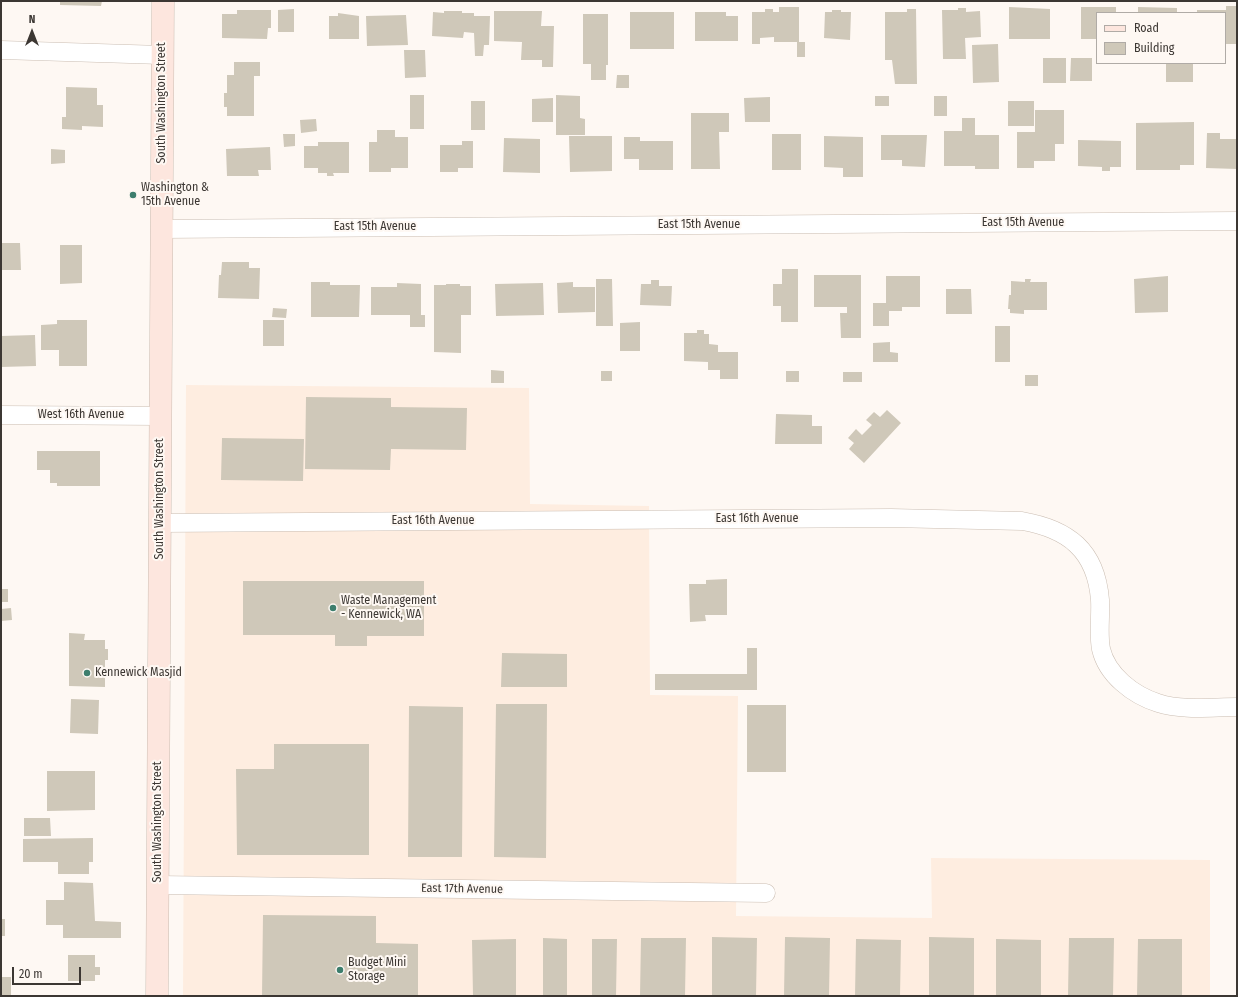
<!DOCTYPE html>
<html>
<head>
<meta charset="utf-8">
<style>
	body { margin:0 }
	#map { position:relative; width:1238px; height:997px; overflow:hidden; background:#fef8f3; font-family:"Fira Sans Condensed",sans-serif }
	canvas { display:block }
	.frame { position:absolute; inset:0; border:2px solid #3c3733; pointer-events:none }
	.legend { position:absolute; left:1096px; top:12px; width:130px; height:52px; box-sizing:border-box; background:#fef8f3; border:1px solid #b0aba6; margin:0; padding:5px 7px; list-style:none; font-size:12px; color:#3c3733 }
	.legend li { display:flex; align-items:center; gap:8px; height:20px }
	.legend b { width:20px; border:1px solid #b0aba6 }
	.north { position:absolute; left:12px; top:12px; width:40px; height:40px; -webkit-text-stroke:3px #fef8f3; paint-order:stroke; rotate:0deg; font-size:11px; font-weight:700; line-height:16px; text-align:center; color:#3c3733 }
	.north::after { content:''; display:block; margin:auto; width:14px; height:18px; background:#3c3733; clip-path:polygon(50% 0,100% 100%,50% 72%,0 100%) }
	.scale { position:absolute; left:12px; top:967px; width:69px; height:18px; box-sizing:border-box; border:2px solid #3c3733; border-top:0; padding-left:5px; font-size:12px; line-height:14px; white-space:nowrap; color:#3c3733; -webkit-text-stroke:3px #fef8f3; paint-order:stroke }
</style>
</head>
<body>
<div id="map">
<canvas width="1238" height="997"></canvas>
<div class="frame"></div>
<ul class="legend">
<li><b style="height:5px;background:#fde6de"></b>Road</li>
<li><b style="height:11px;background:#cfc8b9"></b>Building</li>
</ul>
<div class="north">N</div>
<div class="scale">20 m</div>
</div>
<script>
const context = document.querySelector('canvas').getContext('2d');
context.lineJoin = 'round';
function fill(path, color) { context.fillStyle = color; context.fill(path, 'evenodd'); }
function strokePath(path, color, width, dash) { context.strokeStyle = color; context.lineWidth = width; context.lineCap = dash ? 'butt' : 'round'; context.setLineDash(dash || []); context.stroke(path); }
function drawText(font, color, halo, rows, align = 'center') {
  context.font = font + ' "Fira Sans Condensed",sans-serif'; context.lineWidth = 4; context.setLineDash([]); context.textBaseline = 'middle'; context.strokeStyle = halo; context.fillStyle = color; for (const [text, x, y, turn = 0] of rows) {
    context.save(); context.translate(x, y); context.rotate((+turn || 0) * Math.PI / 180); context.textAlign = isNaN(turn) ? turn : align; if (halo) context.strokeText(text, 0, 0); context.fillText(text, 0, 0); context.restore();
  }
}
const built = new Path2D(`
	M186,385L529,388L530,504L649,506L650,695L738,696L736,916L932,918L931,858L1210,860V996H183Z`);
const building = new Path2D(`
	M60,1H102L101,6L60,5Z
	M1226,6H1237V44H1225V13H1197V10H1226Z
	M779,7H799V42H805V57H797V42H774V37L760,38V44H752V12H765V9H773V12H779Z
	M1009,7L1050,9V39H1009Z
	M1081,7H1116V13H1097V39H1081Z
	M1138,7L1177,8V13H1138Z
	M958,8H966V12L980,11L981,37L965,38L966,59H943L942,10H958Z
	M294,9V32H278V10Z
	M907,9H916L917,84H895L892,60H885V12H907Z
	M237,10H271V28H268L267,39L222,38V14H237Z
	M832,10H841V12H851L850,40L824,38L825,12H832Z
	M444,11H462V13H474V16H490L489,45H484L483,56H475L474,33L464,32L463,38L432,36L433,12L444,13Z
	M494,11H542L541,26H554L553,67H542V60H521L522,42L494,41Z
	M630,12H674V49H630Z
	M695,12H726V16H738V41H695Z
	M338,13L359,16V39H329V16H338Z
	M583,14H608V65H606V80H591V64H583Z
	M406,15L408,45L367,46L366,16Z
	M998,44L999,82L973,83L972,45Z
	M404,50H425L426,77L405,78Z
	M1043,58H1066V83H1043Z
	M1071,58H1092V81H1070Z
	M234,62H260V76H254V116H227V107H224V93H227V75H234Z
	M1166,63H1193V82H1166Z
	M617,75H629V88H616Z
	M66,87L97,88V105H103V127L82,126V130L62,129V117H66Z
	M410,95H424V129H410Z
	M556,95L580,96V118L585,119V135H556Z
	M875,96H889V106H875Z
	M934,96H947V116H934Z
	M770,97V122H745L744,98Z
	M553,98V122H532V99Z
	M471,101H485V130H471Z
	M1008,101H1034V126H1008Z
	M1035,110H1064V144H1055V161H1034V168H1017V132H1035Z
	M691,113H729V132H719L720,169H691Z
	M962,118H975V135H999V169H975V166H944V131H962Z
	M316,119L317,131L301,133L300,120Z
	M1194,122V165H1180V170H1136V123Z
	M377,130H395V137H408V168H391V172H369V142H377Z
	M1207,133H1220V139H1237V169L1206,168Z
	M283,134H295V146L284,147Z
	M772,134H801V170H772Z
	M881,135H927L925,167L902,166V160H881Z
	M569,136H612V171L570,172Z
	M824,136L863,137V177H843V168L824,167Z
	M624,137H640V141H673V170H639V159H624Z
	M504,138L540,139V173L503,172Z
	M1078,140L1121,141V167H1110V171H1102V167L1078,166Z
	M462,141H473V168H458V172H440V145H462Z
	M318,142H349V173H333L334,176H327V173H318V168H304V146H318Z
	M270,147L271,170H258L259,176H227L226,149Z
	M51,149L65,150V163L51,164Z
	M1,243H20L21,270H1Z
	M60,245H82V283L60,284Z
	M222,262H249V268H260L259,299L218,298L219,275H221Z
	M782,269H798V322H781V306H773V284H782Z
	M814,275H861V338H841L840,313H847V307H814Z
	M886,276H920V307H902V311H889V326H873V303H886Z
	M1168,276V312L1135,313L1134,279Z
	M596,279H612L613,326H596Z
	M1025,279H1031L1030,282H1047V310H1024V314L1010,313V309H1008L1009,295H1011V281L1025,282Z
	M651,280H659V286H672L671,306L640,305L641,284H651Z
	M311,282H330V285H360L359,317H311Z
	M573,282V287H595V312L558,313L557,283Z
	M397,283L421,284V315H425V327H410V315H371V287H397Z
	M543,283L544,315L496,316L495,284Z
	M446,284H460V286H471V315H461V353L434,352V285H446Z
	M946,289H971L972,314H946Z
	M273,308L287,309L286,318L272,317Z
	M57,320H87V366H59V350H41V325L57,324Z
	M263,320H284V346H263Z
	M640,322V351H620V323Z
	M995,326H1010V362H995Z
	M697,330H704V334H709V344L718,345V352H738V379H720V370H708V362L684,361V333H697Z
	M35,335L36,366L1,367V336Z
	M890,342V352L898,353V362H873V343Z
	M491,370L504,371V383H491Z
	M601,371H612V381H601Z
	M786,371H799V382H786Z
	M843,372H862V382H843Z
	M1025,375H1038V386H1025Z
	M306,397L391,398V407L467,408L466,450L391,449L390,470L305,469Z
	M887,410L901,423L864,463L849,449L854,443L848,438L856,429L862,435L872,425L866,420L874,412L880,417Z
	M776,414L812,415V426H822V444H775Z
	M222,438L304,439L303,481L221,480Z
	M37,451H100V486H57V483H50V470H37Z
	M727,579V615H705L706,621L690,622L689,584H706V580Z
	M243,581H424V636H367V646H335V635H243Z
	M1,589H8V602H1Z
	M11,608L12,620L1,621V609Z
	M69,633L85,634L84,640H105V649H108V660H105V687L69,686Z
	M747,648H757V690H655V674H747Z
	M502,653L567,654V687H501Z
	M71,699L99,700L98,734L70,733Z
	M496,704H547L546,858L494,857Z
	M747,705H786V772H747Z
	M409,706L463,707L462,857H408Z
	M274,744H369V855H237L236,769H274Z
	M47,771H95V810L47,811Z
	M24,818H50L51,836H24Z
	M93,838V862H89V874H58V862H23V839Z
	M64,882L93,883L95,921L121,922V938H63V925H46V900H64Z
	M263,915L376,916V943L418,944V996H262Z
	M1,919H5V936H1Z
	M712,937L757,938L756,996H712Z
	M785,937L830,938L829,996H784Z
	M929,937L974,938V996H929Z
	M543,938L567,939V996H543Z
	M641,938H686L685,996H640Z
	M1069,938H1114L1113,996H1068Z
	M516,939V996H473L472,940Z
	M592,939H617L616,996H592Z
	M856,939L901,940L900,996H855Z
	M996,939L1041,940V996H996Z
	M1138,939H1182V996H1137Z
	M68,955H95V967H100V975H95V981H68Z
	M1,977H11V996H1Z`);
const minor = new Path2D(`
	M1,50L162,55
	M161,229L1237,221
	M1,415L161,416
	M160,523L891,518L1022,521C1068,529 1096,550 1100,600C1101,616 1098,633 1101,649C1107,675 1133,695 1158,703C1183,711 1212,707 1237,707
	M158,885L766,893`);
const secondary = new Path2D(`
	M157,996L163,1`);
const markers = [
	[133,195,4,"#3d7e6d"],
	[333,608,4,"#3d7e6d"],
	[87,673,4,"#3d7e6d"],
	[340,970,4,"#3d7e6d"]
];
const streetNames = [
	["South Washington Street",162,103,-90],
	["East 15th Avenue",1023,223],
	["East 15th Avenue",699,225],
	["East 15th Avenue",375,227],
	["West 16th Avenue",81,415],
	["South Washington Street",160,499,-90],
	["East 16th Avenue",757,519],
	["East 16th Avenue",433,521],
	["South Washington Street",158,822,-90],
	["East 17th Avenue",462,889,1]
];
const poiNames = [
	["Washington &",141,188],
	["15th Avenue",141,202],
	["Waste Management",341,601],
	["- Kennewick, WA",341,615],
	["Kennewick Masjid",95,673],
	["Budget Mini",348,963],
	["Storage",348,977]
];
fill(built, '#feede0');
fill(building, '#cfc8b9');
strokePath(minor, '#cbbeb3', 19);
strokePath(secondary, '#cbbeb3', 23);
strokePath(minor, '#fff', 18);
strokePath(secondary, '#fde6de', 22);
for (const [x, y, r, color] of markers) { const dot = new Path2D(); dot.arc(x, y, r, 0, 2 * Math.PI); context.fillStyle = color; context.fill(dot); strokePath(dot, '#fef8f3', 1.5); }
drawText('12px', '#3c3733', '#fef8f3', streetNames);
drawText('12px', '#3c3733', '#fef8f3', poiNames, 'left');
</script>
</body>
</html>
